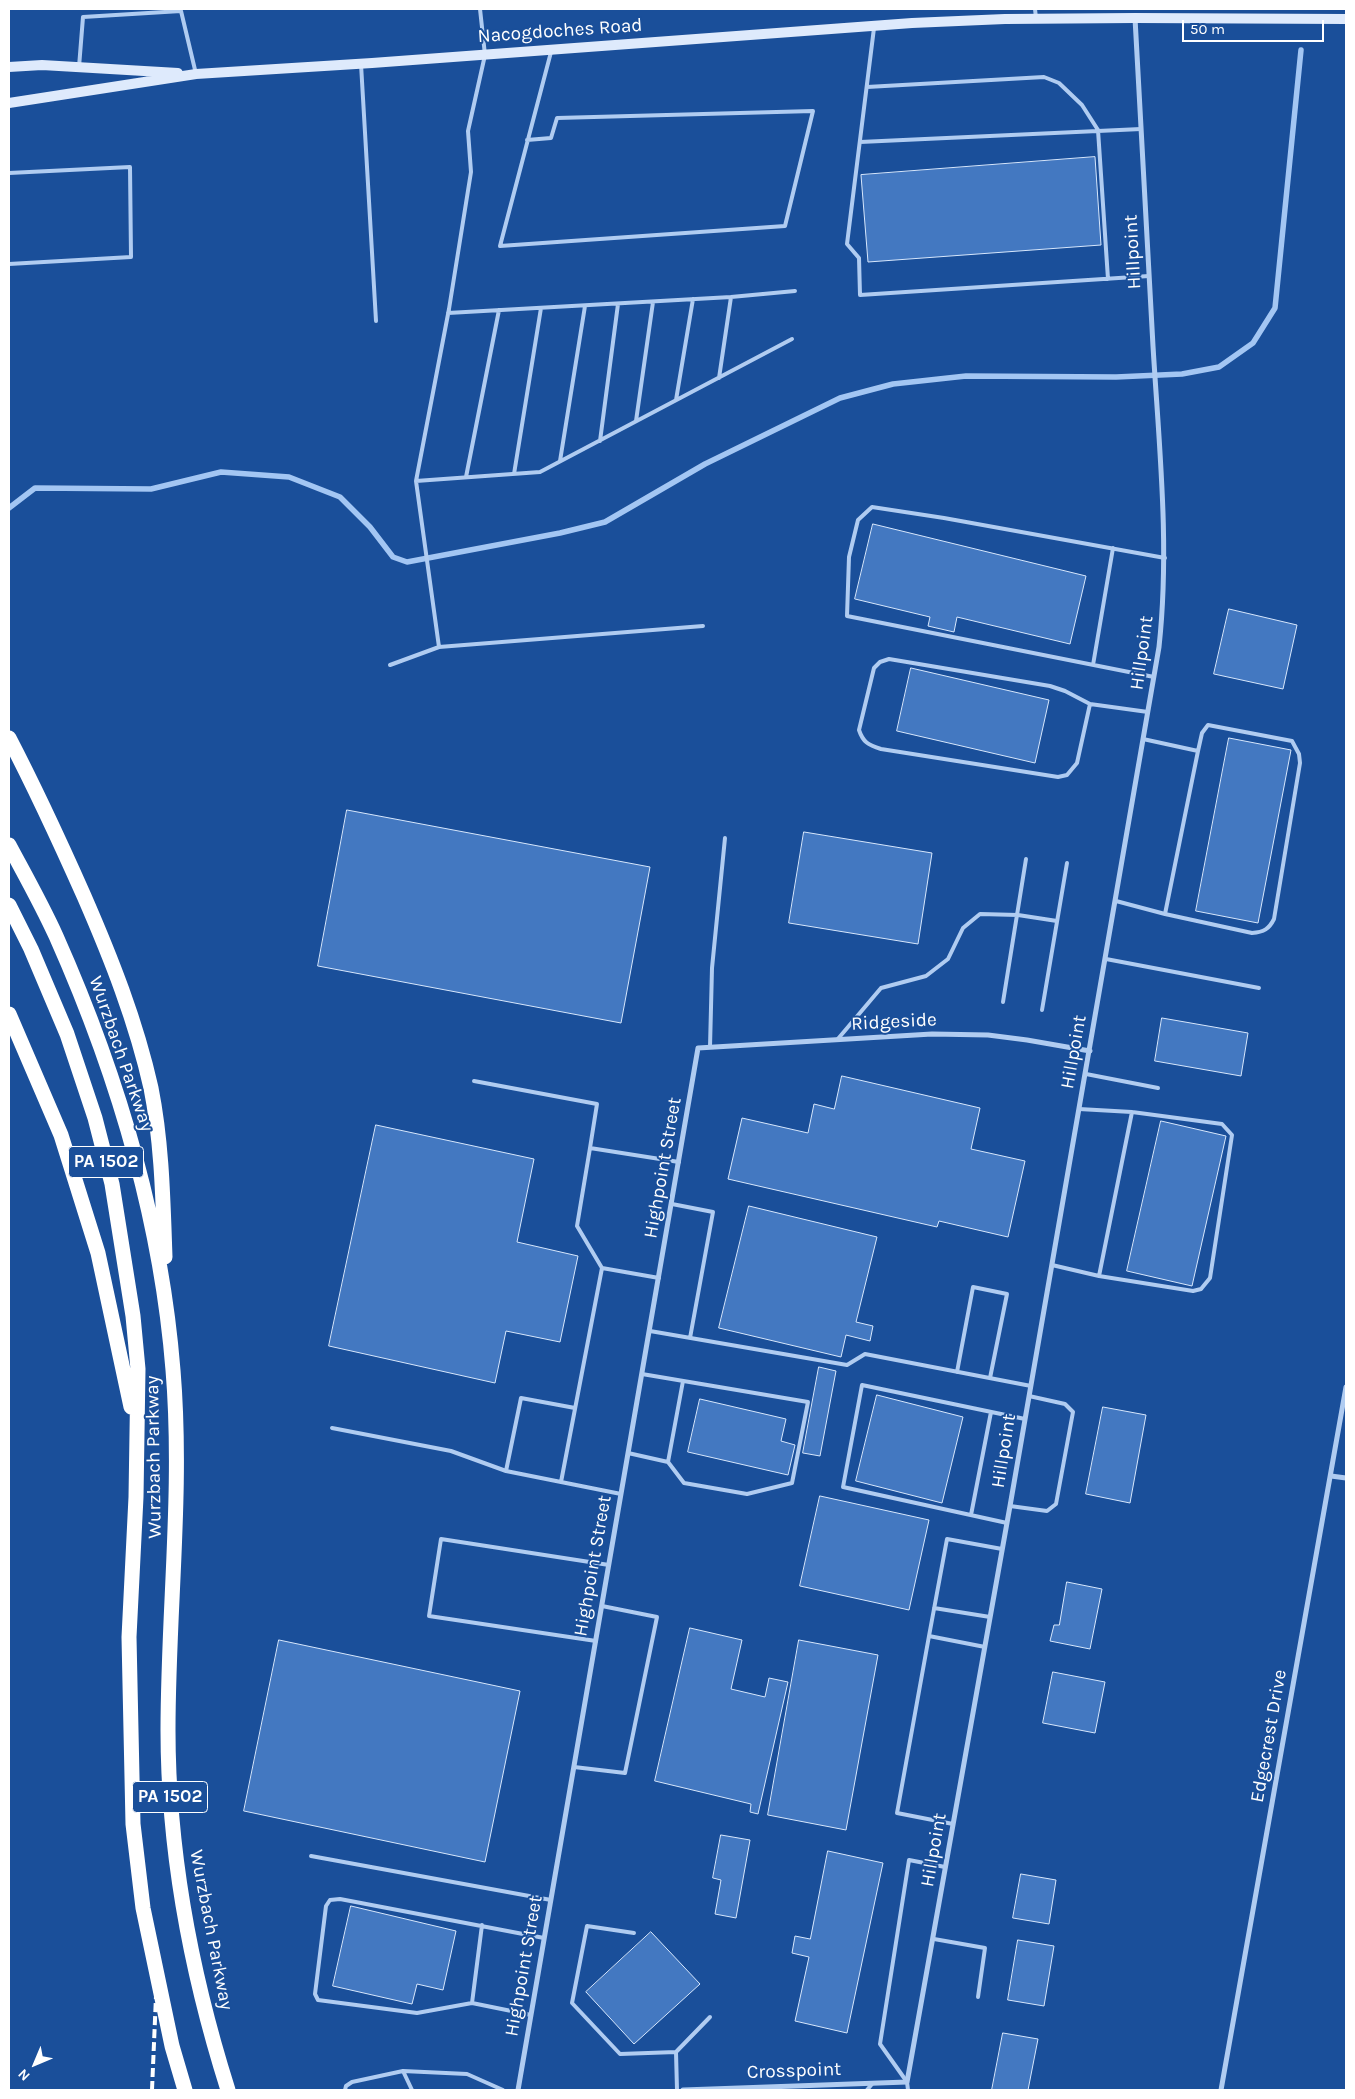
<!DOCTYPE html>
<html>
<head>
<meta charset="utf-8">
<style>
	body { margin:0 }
	#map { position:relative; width:1355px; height:2099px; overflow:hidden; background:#1a4f9a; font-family:Karla,sans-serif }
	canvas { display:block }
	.frame { position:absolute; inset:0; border:10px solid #fff; pointer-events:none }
	.north { position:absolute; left:10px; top:2039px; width:50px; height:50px; -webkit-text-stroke:4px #1a4f9a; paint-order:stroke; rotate:225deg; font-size:14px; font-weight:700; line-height:20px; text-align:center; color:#fff }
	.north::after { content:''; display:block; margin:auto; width:18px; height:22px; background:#fff; clip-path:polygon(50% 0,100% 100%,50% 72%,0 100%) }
	.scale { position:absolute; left:1182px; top:20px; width:142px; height:22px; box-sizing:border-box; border:2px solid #fff; border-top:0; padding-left:6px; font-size:15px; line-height:18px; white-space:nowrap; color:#fff; -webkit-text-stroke:4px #1a4f9a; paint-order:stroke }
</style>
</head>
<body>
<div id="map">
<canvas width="1355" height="2099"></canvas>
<div class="frame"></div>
<div class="north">N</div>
<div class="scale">50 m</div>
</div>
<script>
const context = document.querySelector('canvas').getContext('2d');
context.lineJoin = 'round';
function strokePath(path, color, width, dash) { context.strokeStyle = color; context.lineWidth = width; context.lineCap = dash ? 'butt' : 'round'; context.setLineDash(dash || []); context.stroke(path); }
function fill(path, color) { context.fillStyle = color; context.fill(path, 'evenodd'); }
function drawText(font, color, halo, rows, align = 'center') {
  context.font = font + ' Karla,sans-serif'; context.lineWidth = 4; context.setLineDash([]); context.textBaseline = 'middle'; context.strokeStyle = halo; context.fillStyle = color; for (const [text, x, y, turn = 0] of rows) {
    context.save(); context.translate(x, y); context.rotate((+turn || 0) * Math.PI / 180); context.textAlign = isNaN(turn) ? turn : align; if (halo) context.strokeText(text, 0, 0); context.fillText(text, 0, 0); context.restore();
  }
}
const stream = new Path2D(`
	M9,508L35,488L151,489L221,472L289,477L340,497L370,527L393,557L407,562L560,533L605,522L705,464L840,398L893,384L966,376L1116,377L1182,374L1219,367L1253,343L1275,308L1301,50`);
const building = new Path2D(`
	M1095,157L1101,245L868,262L861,175Z
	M873,524L1086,576L1070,644L957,617L954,632L928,626L930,617L855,599Z
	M1229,609L1297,625L1283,689L1214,674Z
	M911,668L1049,700L1035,763L897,731Z
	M1229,738L1291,750L1258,923L1196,911Z
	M347,810L650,867L621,1023L318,966Z
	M804,832L932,853L918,944L789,923Z
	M1162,1018L1248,1033L1241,1076L1155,1061Z
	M842,1076L980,1108L971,1149L1025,1161L1008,1237L939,1221L937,1227L728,1179L742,1118L808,1133L814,1104L834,1109Z
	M1161,1121L1226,1136L1192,1286L1127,1271Z
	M376,1125L534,1159L517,1242L578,1256L560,1342L506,1331L495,1383L329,1346Z
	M749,1206L877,1237L856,1322L873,1326L870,1341L846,1335L841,1357L719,1328Z
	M819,1367L836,1371L820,1456L803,1453Z
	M877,1395L963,1417L942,1503L856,1481Z
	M700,1399L786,1419L781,1441L795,1445L788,1475L688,1452Z
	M1103,1407L1146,1415L1130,1503L1086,1494Z
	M820,1496L929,1520L909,1610L800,1586Z
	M1067,1582L1102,1589L1090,1649L1050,1641L1054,1625H1059Z
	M690,1628L742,1640L731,1689L765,1697L769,1678L788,1682L758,1814L750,1812L751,1804L655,1781Z
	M279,1640L520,1691L485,1862L244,1811Z
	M799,1640L878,1655L846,1830L768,1815Z
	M1053,1672L1105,1682L1095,1733L1043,1723Z
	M721,1835L750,1840L736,1918L715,1914L721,1880L713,1878Z
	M828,1851L883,1863L847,2033L795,2021L809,1957L792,1953L795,1936L810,1939Z
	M1021,1874L1056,1880L1049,1924L1013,1918Z
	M351,1906L456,1931L443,1990L417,1984L412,2004L333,1986Z
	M651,1932L700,1984L634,2044L586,1992Z
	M1018,1940L1054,1946L1044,2006L1008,2000Z
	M1003,2033L1038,2039L1028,2090H992Z`);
const service = new Path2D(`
	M480,9L485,55L468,131L471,172L449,309L416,481L540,472L792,339
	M1035,9L1036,18
	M874,28L847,244L859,258L860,295L1149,276
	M361,64L376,321
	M79,67L83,17L181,11L196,74
	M867,87L1044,77L1059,83L1082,105L1098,130L1108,279
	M527,140L551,138L557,118L813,111L785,226L500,246L551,52
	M860,142L1141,129
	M9,173L130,167L131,257L9,264
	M731,297L795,291
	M448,313L731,297L719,378
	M676,400L693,299
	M636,421L653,302
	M600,441L618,304
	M560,461L585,306
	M514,474L541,308
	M466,477L499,310
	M439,647L703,626
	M390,665L439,647L416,481
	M1093,665L1113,548
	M1154,677L847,616L849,557L858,520L872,507L944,518L1165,558
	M1090,704L1077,763L1067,775L1058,777L881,749C868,745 863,742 859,730L874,668L880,662L889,659L1050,686L1065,691L1090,704L1148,712
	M1116,901L1165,914L1198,751L1143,739
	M1165,914L1252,933C1264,932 1269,929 1274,919L1300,763L1299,754L1292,741L1208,725L1202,733L1198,751
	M1106,959L1259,988
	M1003,1002L1026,859
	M1042,1010L1067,863
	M837,1040L881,988L926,976L948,959L963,928L980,914L1018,915L1057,921
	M710,1047L712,968L725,838
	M1086,1074L1158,1088
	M474,1081L597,1104L590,1148
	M672,1204L713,1212L690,1338
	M1052,1265L1099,1276L1132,1112L1079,1109
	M1099,1276L1193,1291L1201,1289L1210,1278L1232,1135L1222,1124L1132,1112
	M659,1278L602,1268L577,1226L590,1148L679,1162
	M650,1331L847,1365L865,1354L1031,1386
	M957,1372L973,1287L1007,1294L990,1378
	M332,1428L451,1451L506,1471L621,1494
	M628,1453L668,1462L684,1483L747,1494L792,1483L808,1402L642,1374
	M668,1462L683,1381
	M506,1471L521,1398L575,1408
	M561,1482L602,1268
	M1010,1506L1047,1511L1056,1504L1073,1412L1065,1404L1029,1396
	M971,1515L991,1412
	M1007,1523L843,1487L862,1385L1025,1419
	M934,1608L990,1617
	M929,1636L897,1813L953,1824
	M596,1641L429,1616L441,1539L609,1565
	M985,1647L929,1636L947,1539L1002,1549
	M574,1767L625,1773L657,1617L602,1606
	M311,1856L551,1900
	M634,1933L587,1926L572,2003L620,2054L676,2052
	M934,1939L985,1948L978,1997
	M472,2003L482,1925
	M531,2015L472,2003L417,2013L318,2000L315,1994L326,1906L330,1900L340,1899L544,1938
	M403,2071L412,2090
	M345,2090L346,2086L352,2082L403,2071L467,2074L503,2090
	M677,2090L676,2052L710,2017
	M867,2090L872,2084
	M908,2090L907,2082L880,2044L909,1860L945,1867`);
const minor = new Path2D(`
	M1331,1476L1346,1478
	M518,2090L698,1048L932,1034L988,1035L1027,1040L1090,1051
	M683,2090L907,2082L1010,1506L1159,647C1170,546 1159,446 1153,346C1146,236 1141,127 1135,18
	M1221,2090L1346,1387`);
const secondary = new Path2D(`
	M9,67L42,65L178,73
	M9,103L196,74L372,63L912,23L1005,19L1135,18L1346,19`);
const motorway = new Path2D(`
	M9,738C36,790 60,842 84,896C111,958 136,1021 151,1088C162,1143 163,1201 165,1257
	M9,845C25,875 42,905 56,936C117,1073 161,1220 173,1370C183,1490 168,1610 168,1730C168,1853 191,1973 228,2090
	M9,905L31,949L67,1034L95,1118L112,1184L133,1316L138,1369L136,1497L129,1637L133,1824L143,1908L172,2046L185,2090
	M9,1014L61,1135L98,1253L131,1407`);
const rail = new Path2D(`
	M152,2090L156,1996`);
const shields = [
	[106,1162,75],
	[170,1797,75]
];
const shieldNames = [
	["PA 1502",106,1162],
	["PA 1502",170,1797]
];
const streetNames = [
	["Nacogdoches Road",560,31,-4],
	["Hillpoint",1133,252,-93],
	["Hillpoint",1142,653,-82],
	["Ridgeside",894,1022,-3],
	["Hillpoint",1074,1052,-80],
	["Wurzbach Parkway",121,1054,71],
	["Highpoint Street",663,1168,-80],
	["Hillpoint",1004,1451,-81],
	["Wurzbach Parkway",154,1457,-91],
	["Highpoint Street",593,1566,-80],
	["Edgecrest Drive",1269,1736,-80],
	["Hillpoint",934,1850,-80],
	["Wurzbach Parkway",211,1930,79],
	["Highpoint Street",524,1966,-80],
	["Crosspoint",794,2071,-2]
];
strokePath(stream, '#a3c6f3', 5.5);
fill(building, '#4378c1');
strokePath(building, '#d7e7fc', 1);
strokePath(service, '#b0ccf1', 4);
strokePath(minor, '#b0ccf1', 5);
strokePath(secondary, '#deeafc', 10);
strokePath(motorway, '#fff', 15);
strokePath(rail, '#fff', 4, [9, 4]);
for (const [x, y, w] of shields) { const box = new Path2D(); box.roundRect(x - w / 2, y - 15.5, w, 31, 4); context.fillStyle = '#1a4f9a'; context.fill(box); strokePath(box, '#fff', 1); }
drawText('bold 18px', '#fff', null, shieldNames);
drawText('19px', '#fff', '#1a4f9a', streetNames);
</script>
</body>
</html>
